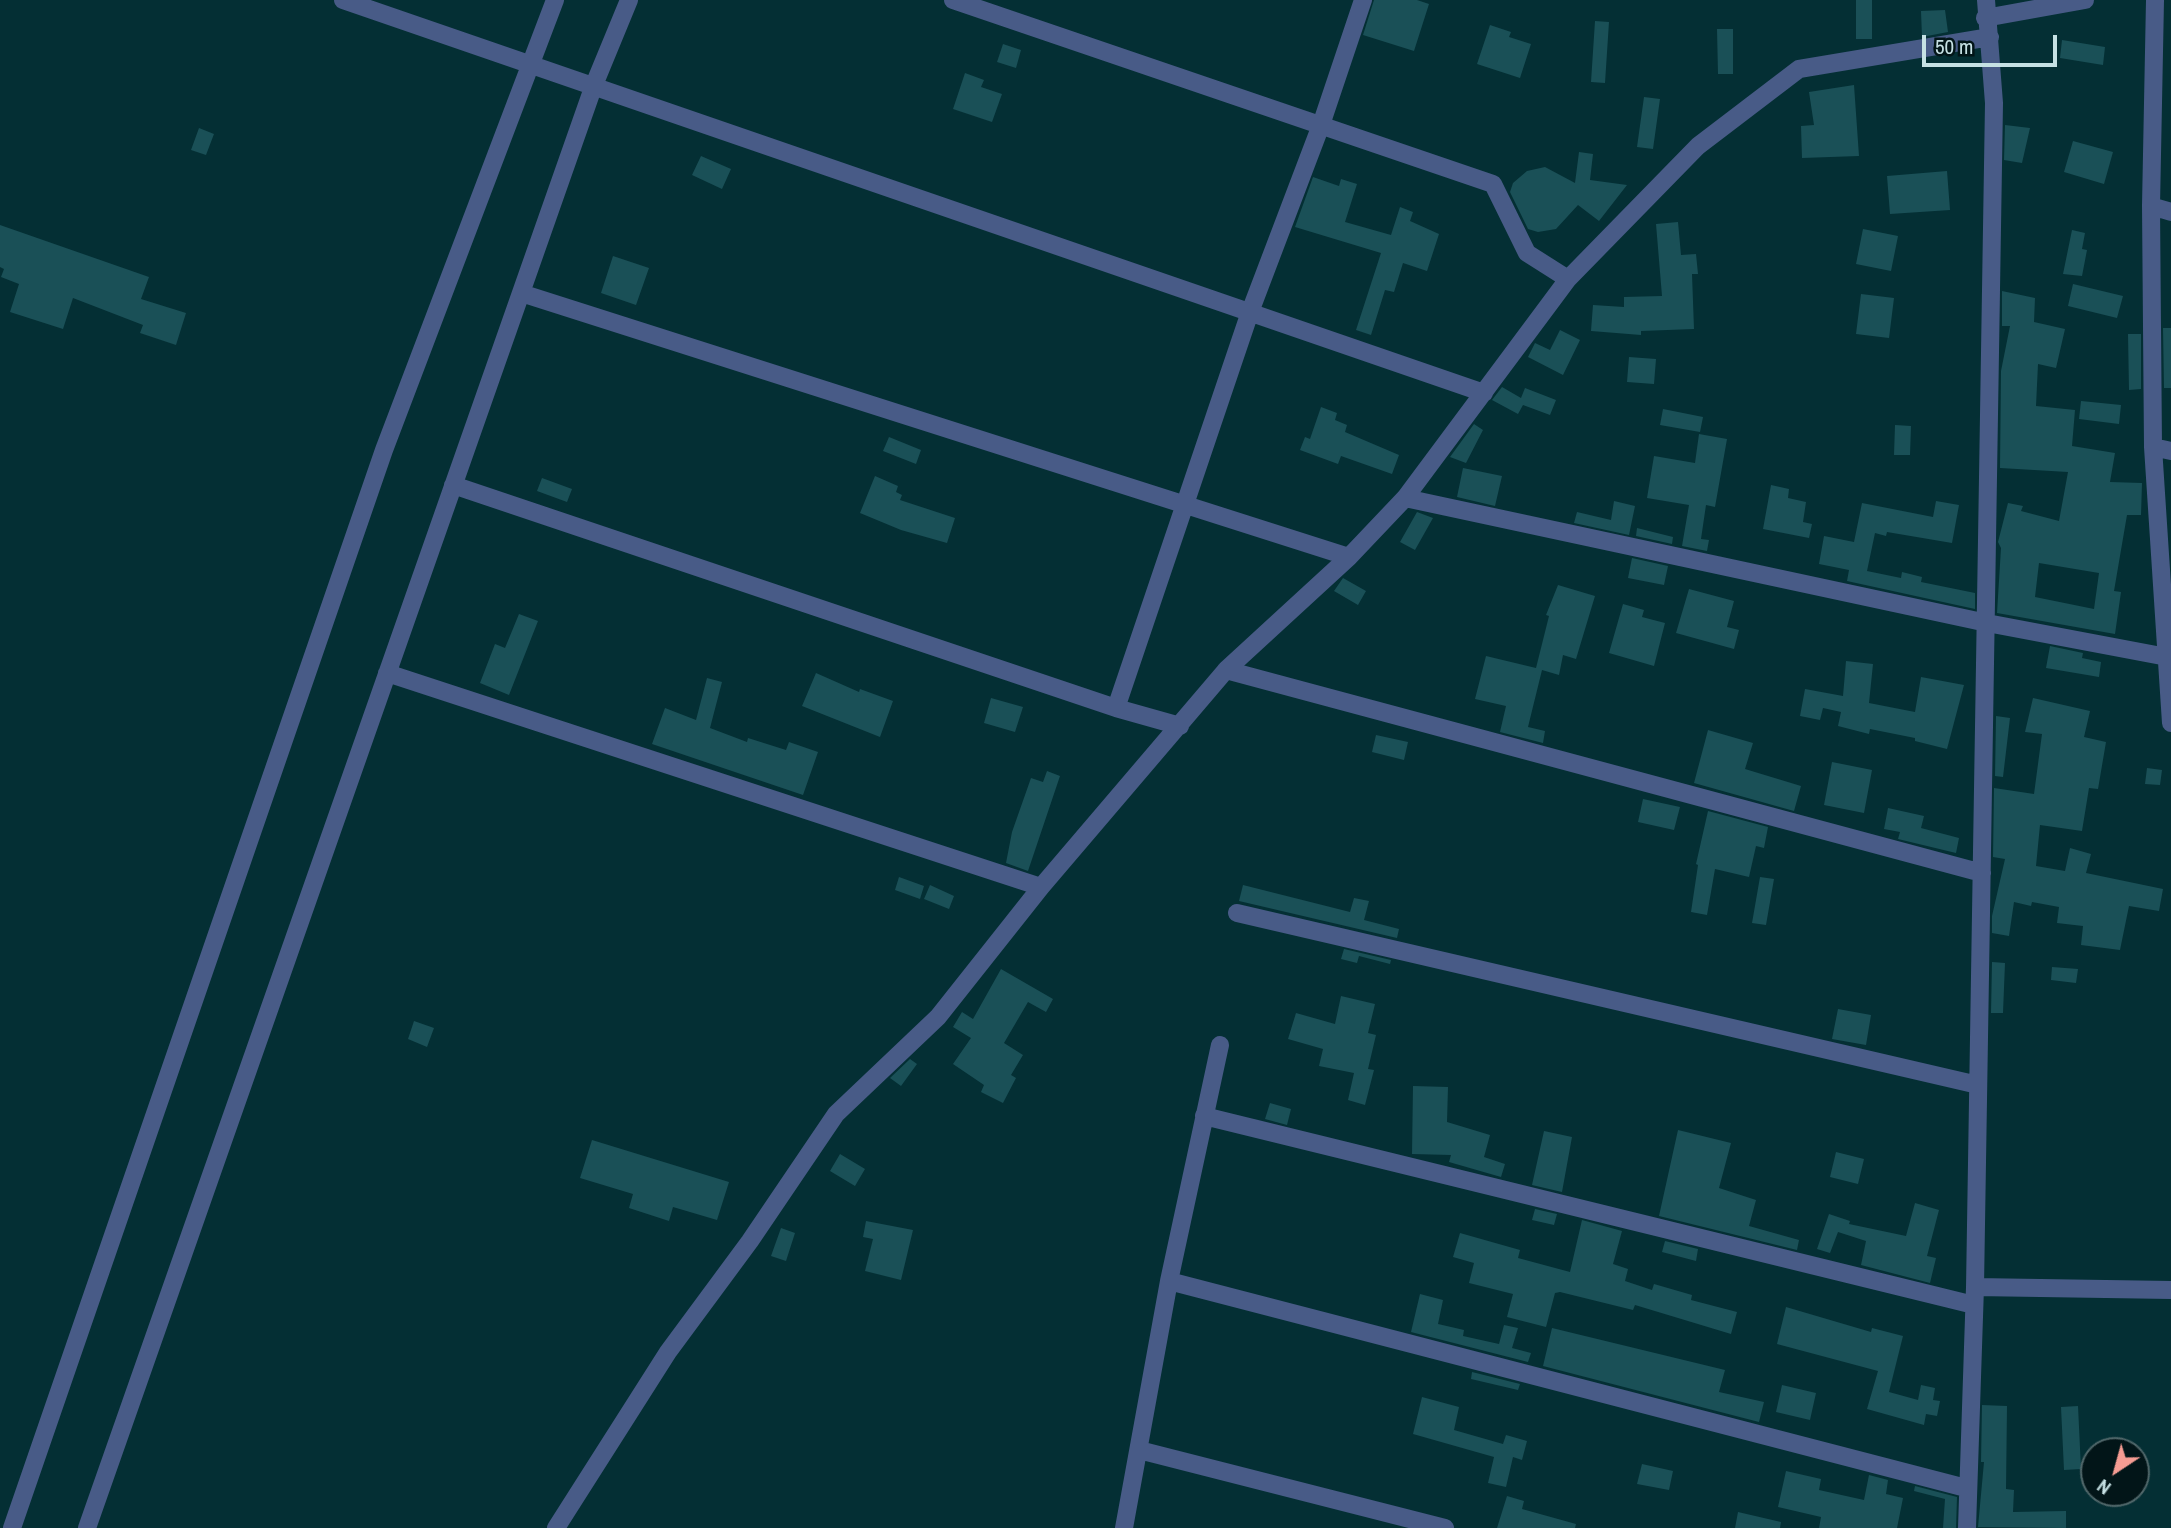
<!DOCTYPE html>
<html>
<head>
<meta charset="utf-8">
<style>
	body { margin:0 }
	#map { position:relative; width:2171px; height:1528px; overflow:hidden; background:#042f34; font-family:"Archivo Narrow",sans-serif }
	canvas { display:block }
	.north { position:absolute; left:2080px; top:1437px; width:70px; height:70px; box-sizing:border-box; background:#021518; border:2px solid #50676a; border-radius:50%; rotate:216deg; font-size:19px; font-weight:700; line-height:28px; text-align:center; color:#c6e1e4 }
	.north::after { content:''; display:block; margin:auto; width:24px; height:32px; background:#f59c93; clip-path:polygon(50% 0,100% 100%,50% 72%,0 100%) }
	.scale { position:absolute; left:1922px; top:35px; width:135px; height:32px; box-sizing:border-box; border:4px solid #c6e1e4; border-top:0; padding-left:9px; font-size:21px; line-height:24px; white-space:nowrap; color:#c6e1e4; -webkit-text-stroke:5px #021518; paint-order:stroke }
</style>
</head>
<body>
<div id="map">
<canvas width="2171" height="1528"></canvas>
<div class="north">N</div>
<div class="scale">50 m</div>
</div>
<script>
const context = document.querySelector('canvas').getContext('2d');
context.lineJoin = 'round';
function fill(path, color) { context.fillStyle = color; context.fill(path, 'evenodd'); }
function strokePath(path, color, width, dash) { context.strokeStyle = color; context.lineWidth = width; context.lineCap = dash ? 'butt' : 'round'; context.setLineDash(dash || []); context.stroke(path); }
const building = new Path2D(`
	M1374,0H1417L1429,4L1414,51L1363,35Z
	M1856,0H1872V39H1856Z
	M1945,10L1948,32L1922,37L1921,11Z
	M1595,21L1609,22L1605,83L1591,82Z
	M1490,25L1511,32L1509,37L1531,44L1520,78L1477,64Z
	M1717,29H1733V74H1718Z
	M2062,40L2105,47L2103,65L2060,58Z
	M1003,44L1021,50L1016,68L997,62Z
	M965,73L984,80L981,87L1002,94L992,122L953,109Z
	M1854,85L1859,156L1802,158L1801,126L1814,125L1809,92Z
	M1644,97L1660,99L1653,149L1637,147Z
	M2005,125L2030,128L2022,163L2004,160Z
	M199,128L214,134L206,155L191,150Z
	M2073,141L2113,152L2104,184L2064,172Z
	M1579,152L1593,154L1590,180L1627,185L1599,221L1578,205L1556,229L1538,232L1528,229L1510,192L1513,183L1527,171L1545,167L1575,183Z
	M701,156L731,169L722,189L692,175Z
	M1947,171L1950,210L1890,214L1887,176Z
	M1313,177L1339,186L1341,179L1357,184L1345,222L1391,235L1400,207L1413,212L1410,221L1439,234L1427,271L1403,263L1394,292L1385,290L1371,335L1356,330L1381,253L1295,227Z
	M1678,222L1681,255L1696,254L1698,274H1692L1694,329L1641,331V335L1591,331L1593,305L1624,307V297L1662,296L1656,224Z
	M0,225L149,277L141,299L186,313L176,345L140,333L143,325L73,298L63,329L10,312L19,284L1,277L4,269L0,267Z
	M1863,229L1898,236L1891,271L1856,264Z
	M2072,230L2085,233L2082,249L2087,250L2082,276L2063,274Z
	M613,256L649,268L636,305L601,293Z
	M2073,284L2123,296L2117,318L2068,306Z
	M2002,291L2035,298L2034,322L2065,329L2056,368L2038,364L2036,406L2075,410L2072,446L2115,453L2110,482L2142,483L2141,515H2127L2114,591L2121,592L2115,634L1997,613L2001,548L1998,542L2008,503L2023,506L2021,511L2059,521L2068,472L2000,468L2001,371L2010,326H2002ZM2039,563L2099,573L2094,609L2035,597Z
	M1861,294L1894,298L1889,338L1856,334Z
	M2163,328H2171V388H2164Z
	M1560,330L1580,340L1563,375L1528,357L1535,343L1550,350Z
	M2128,334H2141V389L2129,390Z
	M1629,357L1656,359L1654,384L1627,382Z
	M1502,387L1521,398L1525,388L1556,400L1550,415L1523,405L1518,414L1492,400Z
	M2081,401L2121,405L2119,424L2079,419Z
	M1321,407L1337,413L1335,420L1347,425L1345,432L1399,455L1392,474L1341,456L1338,464L1300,450L1305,437L1310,439Z
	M1663,409L1703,417L1700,432L1660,425Z
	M1474,424L1483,430L1466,463L1450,457Z
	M1895,425L1911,426L1910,455H1894Z
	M1699,434L1727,439L1715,507L1706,505L1701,539L1709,540L1707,551L1682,546L1689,505L1647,498L1654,456L1695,463Z
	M889,437L921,450L916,464L883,451Z
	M1463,468L1502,476L1495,506L1457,497Z
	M875,476L898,486L896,492L902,495L900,500L955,518L947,543L901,530L860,513Z
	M542,478L572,489L567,502L537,491Z
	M1771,485L1789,489L1788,498L1806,502L1803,522L1812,524L1809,538L1763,529Z
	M1614,501L1635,506L1629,535L1574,523L1577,512L1611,520Z
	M1936,501L1959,505L1952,543L1887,532L1886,536L1875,533L1867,571L1901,578L1902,572L1922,577L1921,582L1975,593V609L1847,581L1849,570L1819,564L1824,536L1854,542L1862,503L1933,517Z
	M1417,512L1433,518L1415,550L1400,542Z
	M1637,528L1673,537L1672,544L1636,536Z
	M1632,558L1668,566L1664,585L1628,578Z
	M1343,578L1366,591L1358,605L1334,591Z
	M1558,585L1595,596L1576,659L1563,655L1559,675L1542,670L1528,727L1545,731L1543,743L1500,732L1506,706L1475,699L1486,656L1536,668L1549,616L1546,615Z
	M1689,589L1734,601L1727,627L1739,630L1734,649L1676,633Z
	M1623,604L1644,610L1642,617L1665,623L1654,666L1609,653Z
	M519,614L538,621L509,695L480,683L495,644L505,648Z
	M2050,646L2083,653L2082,658L2101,662L2099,677L2046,668Z
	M1846,661L1873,664L1869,703L1915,712L1921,677L1964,685L1947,749L1915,741V738L1870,729L1869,734L1838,726L1841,712L1823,708L1820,720L1800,716L1805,689L1843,696Z
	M816,673L859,692L860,689L893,701L880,737L802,706Z
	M707,678L722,682L710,728L747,742L748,738L786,750L789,742L818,752L803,795L652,744L665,708L696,720Z
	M991,698L1023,707L1015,732L984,723Z
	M2033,698L2090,711L2084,737L2106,742L2098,789L2089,788L2082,831L2040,825L2036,866L2065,871L2070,848L2091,854L2086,873L2163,889L2159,911L2129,906L2120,950L2081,945L2083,926L2057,923L2059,907L2032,902L2031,906L2014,902L2009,936L1992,933V916L2005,859L1993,857L1994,788L2034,794L2042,734L2025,732Z
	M1996,716L2010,718L2003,777L1995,776Z
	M1708,730L1753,743L1745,769L1801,786L1794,811L1694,783Z
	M1376,735L1408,742L1404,760L1372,752Z
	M1832,762L1872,770L1864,813L1824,805Z
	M2147,768L2162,770L2160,785L2145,784Z
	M1047,771L1060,776L1028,871L1006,863L1012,832L1031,778L1043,782Z
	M1643,799L1680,807L1674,830L1638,822Z
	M1888,808L1924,816L1921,828L1959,838L1956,853L1898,839L1900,832L1884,829Z
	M1708,811L1768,827L1764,848L1756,846L1749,877L1715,869L1707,915L1691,912L1698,865L1696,864Z
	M899,877L924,886L920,899L895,890Z
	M1760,877L1774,879L1766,925L1752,923Z
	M930,885L954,896L949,909L924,899Z
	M1243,885L1350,912L1354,898L1369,901L1364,920L1399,929L1397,938L1239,901Z
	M1344,949L1391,960L1390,964L1359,956L1357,963L1341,959Z
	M1992,962L2005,963L2003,1013H1991Z
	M2052,967L2078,969L2076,983L2051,980Z
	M1001,969L1053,999L1046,1012L1028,1002L1004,1043L1023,1055L1011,1075L1016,1078L1003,1103L981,1092L984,1085L953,1064L971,1038L953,1027L962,1012L973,1019Z
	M1341,996L1375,1004L1368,1033L1376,1035L1368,1069L1374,1070L1365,1105L1348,1100L1354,1073L1319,1066L1323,1049L1288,1039L1296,1013L1335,1024Z
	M1838,1009L1871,1015L1866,1045L1832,1039Z
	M414,1021L434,1028L427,1047L408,1039Z
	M910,1059L917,1064L901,1086L890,1078Z
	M1413,1086L1448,1087L1447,1122L1490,1135L1484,1157L1505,1164L1501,1177L1449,1162L1451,1155L1412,1154Z
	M1270,1103L1291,1109L1287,1125L1265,1119Z
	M1678,1130L1731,1143L1719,1188L1756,1200L1749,1226L1799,1240L1797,1250L1659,1216Z
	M1544,1131L1572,1137L1562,1192L1532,1185Z
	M592,1140L729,1182L717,1220L673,1207L669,1221L629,1208L633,1194L580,1178Z
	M1836,1152L1864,1159L1858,1184L1830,1177Z
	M840,1154L865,1169L855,1186L830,1171Z
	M1915,1203L1939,1210L1927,1256L1936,1258L1930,1283L1861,1265L1866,1241L1838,1232L1830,1253L1817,1249L1829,1214L1850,1221L1849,1224L1906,1236Z
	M1535,1209L1557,1214L1554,1225L1532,1220Z
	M1582,1220L1622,1231L1613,1264L1628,1269L1625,1281L1652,1290L1654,1284L1692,1295L1691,1300L1737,1312L1731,1334L1635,1305L1633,1310L1560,1292L1555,1293L1546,1327L1507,1317L1513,1294L1469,1283L1474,1263L1453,1257L1460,1233L1520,1250L1518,1258L1570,1272Z
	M866,1221L913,1230L901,1280L865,1271L873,1239L863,1237Z
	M781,1228L795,1233L786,1261L771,1256Z
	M1665,1241L1698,1249L1696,1261L1662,1252Z
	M1420,1294L1443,1300L1438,1324L1464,1330L1463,1336L1499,1344L1504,1325L1518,1328L1512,1348L1531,1353L1528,1362L1411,1332Z
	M1786,1307L1871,1332L1872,1328L1903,1336L1889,1392L1918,1400L1921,1385L1935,1388L1933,1400L1940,1401L1937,1416L1926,1414L1924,1425L1867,1409L1878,1371L1777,1344Z
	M1552,1328L1725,1370L1719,1392L1764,1402L1759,1422L1543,1366Z
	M1472,1372L1520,1384L1518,1390L1471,1379Z
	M1782,1385L1816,1393L1810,1420L1776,1412Z
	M1422,1397L1459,1407L1454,1430L1503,1444L1506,1435L1527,1441L1522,1460L1513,1457L1506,1487L1488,1483L1494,1457L1413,1434Z
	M1982,1405L2007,1406L2006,1489L2014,1490L2013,1512L2066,1511V1528L1978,1527L1984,1462H1981Z
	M2078,1406L2081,1469L2064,1470L2061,1407Z
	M1642,1464L1673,1471L1669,1490L1637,1484Z
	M1786,1471L1821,1479L1819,1490L1864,1500L1869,1475L1888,1480L1886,1494L1903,1498L1897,1528H1819L1821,1517L1778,1507Z
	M1915,1486L1957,1497L1956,1528H1943L1945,1499L1914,1491Z
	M1507,1496L1524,1501L1522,1509L1576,1524L1575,1528H1497Z
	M1738,1512L1781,1522L1780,1528H1735Z`);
const street = new Path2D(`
	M343,0L1484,393
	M953,0L1493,184L1527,253L1568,279
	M2155,0L2151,206L2153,447L2171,723
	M1985,18L2085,0
	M2151,206L2171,212
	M521,293L1349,557
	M2153,447L2171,451
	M453,485L1116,708L1180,726
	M1405,498L1987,623L2167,657
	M1226,670L1982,873
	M387,673L1041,887
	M1116,708L1250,312L1321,125L1363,0
	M1237,913L1978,1085
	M1204,1116L1974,1305
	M1169,1281L1966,1488
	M1975,1287L2171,1290
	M1139,1450L1445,1528
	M12,1528L384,450L555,0
	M87,1528L594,85L629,0
	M556,1528L668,1352L750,1241L836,1114L938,1017L1041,887L1226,670L1349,557L1405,498L1568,279L1698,146L1799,69L1990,37
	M1124,1528L1169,1281L1220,1045
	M1967,1528L1975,1287L1994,103L1986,0`);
fill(building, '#1a5057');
strokePath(street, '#485b87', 18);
</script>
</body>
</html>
